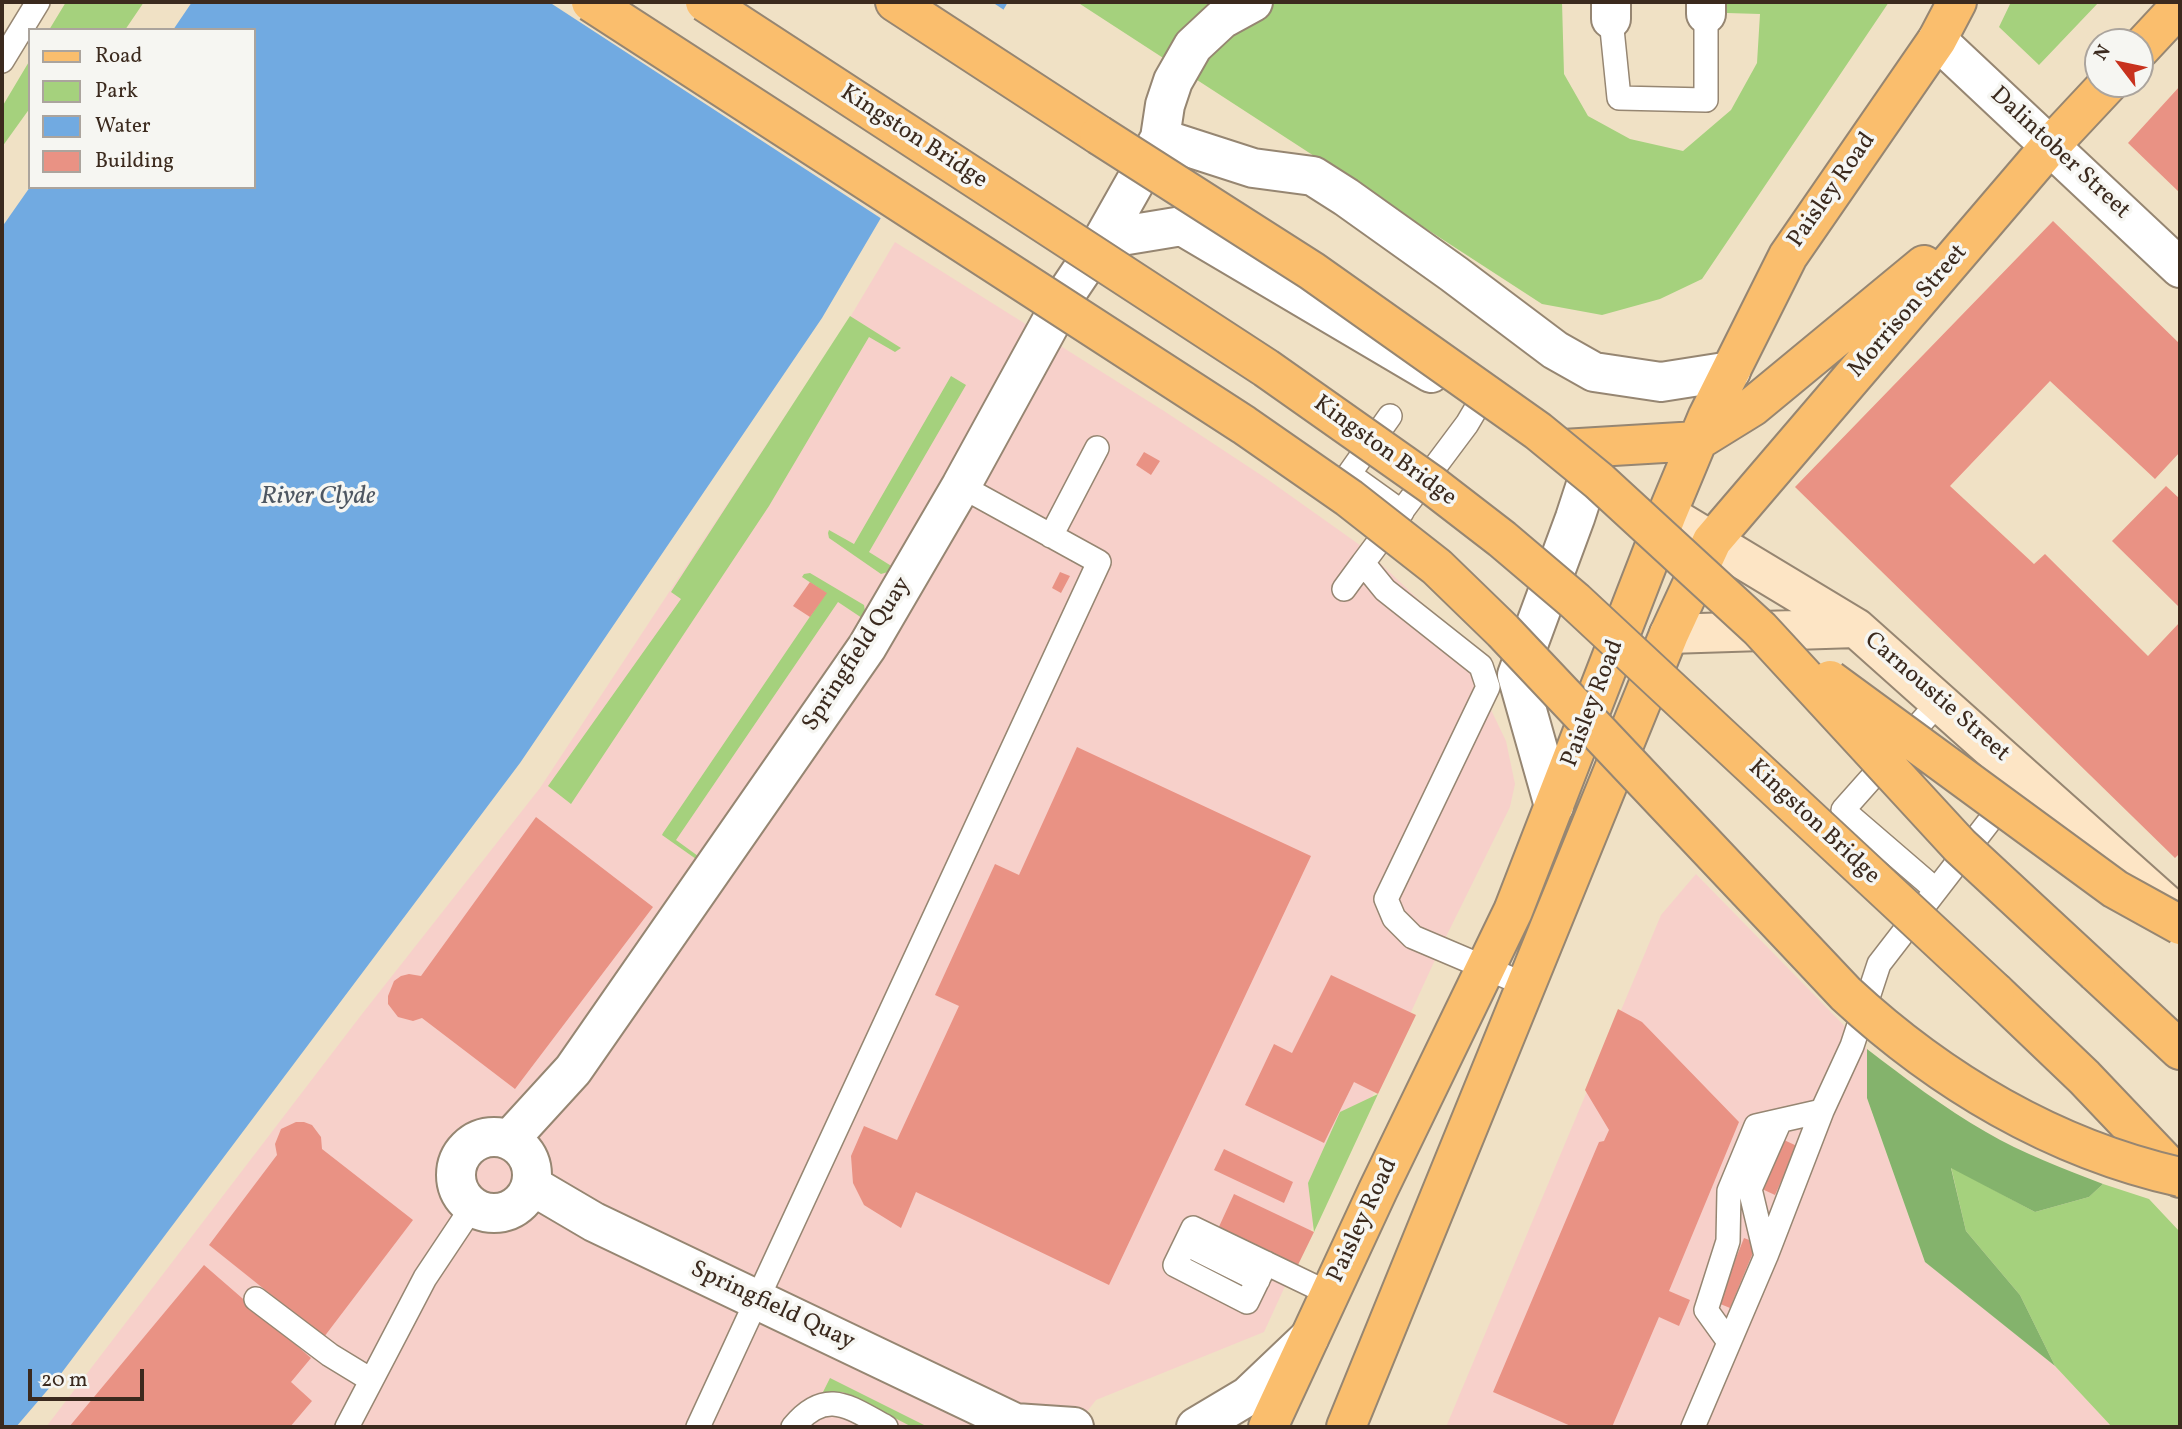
<!DOCTYPE html>
<html>
<head>
<meta charset="utf-8">
<style>
	body { margin:0 }
	#map { position:relative; width:2182px; height:1429px; overflow:hidden; background:#f0e1c5; font-family:Vollkorn,serif }
	canvas { display:block }
	.frame { position:absolute; inset:0; border:4px solid #3b2a1e; pointer-events:none }
	.legend { position:absolute; left:28px; top:28px; width:228px; height:161px; box-sizing:border-box; background:#f6f6f2; border:2px solid #aba49d; margin:0; padding:9px 12px; list-style:none; font-size:21px; color:#3b2a1e }
	.legend li { display:flex; align-items:center; gap:14px; height:35px }
	.legend b { width:35px; border:2px solid #aba49d }
	.north { position:absolute; left:2084px; top:28px; width:70px; height:70px; box-sizing:border-box; background:#f6f6f2; border:2px solid #aba49d; border-radius:50%; rotate:302deg; font-size:19px; font-weight:700; line-height:28px; text-align:center; color:#3b2a1e }
	.north::after { content:''; display:block; margin:auto; width:24px; height:32px; background:#c8321e; clip-path:polygon(50% 0,100% 100%,50% 72%,0 100%) }
	.scale { position:absolute; left:28px; top:1369px; width:116px; height:32px; box-sizing:border-box; border:4px solid #3b2a1e; border-top:0; padding-left:9px; font-size:21px; line-height:24px; white-space:nowrap; color:#3b2a1e; -webkit-text-stroke:5px #f6f6f2; paint-order:stroke }
</style>
</head>
<body>
<div id="map">
<canvas width="2182" height="1429"></canvas>
<div class="frame"></div>
<ul class="legend">
<li><b style="height:9px;background:#fabe6d"></b>Road</li>
<li><b style="height:19px;background:#a5d17d"></b>Park</li>
<li><b style="height:19px;background:#71aae1"></b>Water</li>
<li><b style="height:19px;background:#e99284"></b>Building</li>
</ul>
<div class="north">N</div>
<div class="scale">20 m</div>
</div>
<script>
const context = document.querySelector('canvas').getContext('2d');
context.lineJoin = 'round';
function fill(path, color) { context.fillStyle = color; context.fill(path, 'evenodd'); }
function strokePath(path, color, width, dash) { context.strokeStyle = color; context.lineWidth = width; context.lineCap = dash ? 'butt' : 'round'; context.setLineDash(dash || []); context.stroke(path); }
function drawText(font, color, halo, rows, align = 'center') {
  context.font = font + ' Vollkorn,serif'; context.lineWidth = 7; context.setLineDash([]); context.textBaseline = 'middle'; context.strokeStyle = halo; context.fillStyle = color; for (const [text, x, y, turn = 0] of rows) {
    context.save(); context.translate(x, y); context.rotate((+turn || 0) * Math.PI / 180); context.textAlign = isNaN(turn) ? turn : align; if (halo) context.strokeText(text, 0, 0); context.fillText(text, 0, 0); context.restore();
  }
}
const built = new Path2D(`
	M895,242L1164,411L1267,479L1364,548L1454,633L1506,741L1515,784L1510,807L1440,949L1264,1332L1096,1400L1075,1427H46L362,1014L540,788L849,319Z
	M1696,874L1867,1049V1098L1925,1262L2055,1366L2112,1427H1446L1661,915Z`);
const green = new Path2D(`
	M66,2H144L125,30H49Z
	M1077,2H1562L1564,74L1588,116L1630,139L1683,151L1731,110L1757,63L1760,14L1727,13L1725,2H1889L1702,279L1660,299L1602,315L1542,304Z
	M2011,2H2099L2039,65L1999,27Z
	M30,60V108L2,147V107Z
	M850,316L901,348L895,352L869,337L769,506L571,804L548,786L681,599L671,592Z
	M951,376L966,385L869,552L893,567L888,572L881,574L829,538L828,533L829,530L854,544Z
	M810,573L864,605L865,611L862,618L838,602L676,840L698,856L696,859L662,835L663,833L826,593L802,577L804,574Z
	M1378,1094L1314,1232L1308,1183L1340,1112Z
	M1951,1167L2035,1212L2089,1197L2103,1184L2149,1199L2180,1232V1427H2112L2055,1366L2020,1295L1966,1231Z
	M830,1378L928,1427H912L851,1395L842,1392H823Z`);
const forest = new Path2D(`
	M1867,1049C1905,1078 1944,1108 1986,1132C2022,1153 2064,1169 2103,1184L2089,1197L2035,1212L1951,1168L1966,1231L2020,1295L2055,1366L1925,1262L1867,1098Z`);
const water = new Path2D(`
	M192,2H1008L822,318L520,763L57,1379L16,1427H2V227L30,187H254V30H173Z`);
const pier = new Path2D(`
	M549,2H992L1007,12L885,221Z`);
const building = new Path2D(`
	M2180,86V193L2128,143Z
	M2053,221L2180,344V452L2155,479L2050,381L1950,486L2034,564L2045,554L2148,656L2180,622V853L2175,858L1795,487Z
	M1144,452L1160,461L1151,475L1136,465Z
	M2166,486L2180,499V608L2112,541Z
	M1060,572L1070,576L1061,593L1052,588Z
	M810,582L827,593L810,617L793,606Z
	M1077,747L1311,856L1109,1285L916,1192L901,1228L864,1205L853,1183L851,1156L864,1126L897,1140L959,1006L935,995L995,864L1019,875Z
	M536,817L653,907L515,1089L422,1018L413,1021L398,1017L388,1004V996L394,981L401,976L409,974L421,976Z
	M1331,975L1416,1015L1378,1094L1354,1082L1324,1143L1245,1105L1274,1044L1292,1053Z
	M1618,1009L1642,1022L1739,1122L1669,1291L1690,1300L1679,1326L1659,1317L1612,1427H1573L1493,1392L1599,1142L1604,1141L1609,1130L1585,1090Z
	M296,1122H304L312,1125L321,1137L322,1149L413,1220L324,1337L209,1245L277,1155L275,1144L281,1129Z
	M1784,1140L1797,1146L1775,1195L1762,1189Z
	M1224,1149L1293,1182L1284,1203L1214,1170Z
	M1234,1194L1314,1232L1296,1269L1217,1231Z
	M1744,1238L1757,1243L1730,1308L1718,1303Z
	M204,1265L311,1358L291,1382L312,1401L290,1427H69Z`);
const lane = new Path2D(`
	M1611,19L1619,98L1706,100V14
	M2,61L38,2
	M1480,402L1467,424L1363,563L1385,590L1481,666L1488,687L1386,899L1394,918L1413,937L1526,985
	M1390,416L1349,474L1402,512
	M1051,536L1097,448
	M1344,589L1363,563
	M1936,890L1843,810L1940,701
	M1186,1244L1258,1280
	M1766,1256L1750,1189L1780,1121
	M1266,1263L1247,1302L1175,1265L1193,1228L1330,1294
	M256,1299L330,1355L371,1380
	M1729,1342L1706,1310L1728,1241L1729,1191L1756,1126L1822,1111
	M347,1427L425,1278L473,1206
	M698,1427L1099,562L961,486
	M793,1427C826,1387 849,1407 886,1427
	M1693,1427L1766,1256L1822,1111L1852,1046L1879,964L2008,797`);
const street = new Path2D(`
	M1611,2V19
	M1706,2V14
	M1937,40L2180,268
	M1160,138L1253,168L1313,176L1346,197L1454,274L1555,350L1594,372L1661,382L1731,371
	M1103,239L1182,226L1431,373
	M1554,806L1517,675L1575,518L1591,469
	M456 1175a38 38 0 1 1 76 0a38 38 0 1 1-76 0Z
	M509,1140L573,1070L867,647L961,486L1068,291L1103,239L1160,138L1165,105L1173,81L1193,46L1222,19L1253,2
	M531,1185L594,1222L1015,1423L1028,1427
	M1015,1423L1074,1427
	M1196,1427L1248,1396L1309,1338`);
const secondary = new Path2D(`
	M1667,514L1856,628L2179,916
	M1669,634L1856,628`);
const primary = new Path2D(`
	M2140,49L2180,6
	M1563,449L1697,441L1752,407L1924,265
	M1268,1427L1378,1190L1513,911L1667,514L1707,418L1788,256L1937,40L1957,2
	M1346,1427L1669,634L1712,541L2050,146L2108,84`);
const highway = new Path2D(`
	M895,2L1099,135
	M2096,972L2180,1050
	M1995,992L2084,1077L2180,1178`);
const highwayBridge = new Path2D(`
	M591,2L1244,425L1349,498L1437,567L1503,631L1846,994C1940,1081 2054,1149 2180,1177
	M705,2L1266,368L1432,485L1502,539L1575,601L1995,992
	M1099,135L1312,271L1538,431L1599,481L1760,629L1960,846L2096,972
	M1830,680L2115,889L2180,925`);
const streetNames = [
	["Kingston Bridge",913,138,33],
	["Dalintober Street",2059,154,43],
	["Paisley Road",1833,191,-55],
	["Morrison Street",1909,312,-49],
	["Kingston Bridge",1384,452,36],
	["Springfield Quay",858,655,-57],
	["Carnoustie Street",1936,698,41],
	["Paisley Road",1594,704,-69],
	["Kingston Bridge",1813,823,43],
	["Paisley Road",1364,1221,-65],
	["Springfield Quay",772,1307,25]
];
const waterNames = [
	["River Clyde",318,498]
];
fill(built, '#f7d0ca');
fill(green, '#a5d17d');
fill(forest, '#84b36c');
fill(water, '#71aae1');
fill(pier, '#f0e1c5');
fill(building, '#e99284');
strokePath(lane, '#968672', 26);
strokePath(street, '#968672', 42);
strokePath(secondary, '#968672', 42);
strokePath(primary, '#968672', 42);
strokePath(highway, '#968672', 42);
strokePath(lane, '#fff', 23);
strokePath(street, '#fff', 38);
strokePath(secondary, '#fde5c5', 38);
strokePath(primary, '#fabe6d', 38);
strokePath(highway, '#fabe6d', 38);
strokePath(highwayBridge, '#968672', 42, []);
strokePath(highwayBridge, '#fabe6d', 38);
drawText('24px', '#3b2a1e', '#f6f6f2', streetNames);
drawText('italic 26px', '#4e5762', '#f6f6f2', waterNames);
</script>
</body>
</html>
